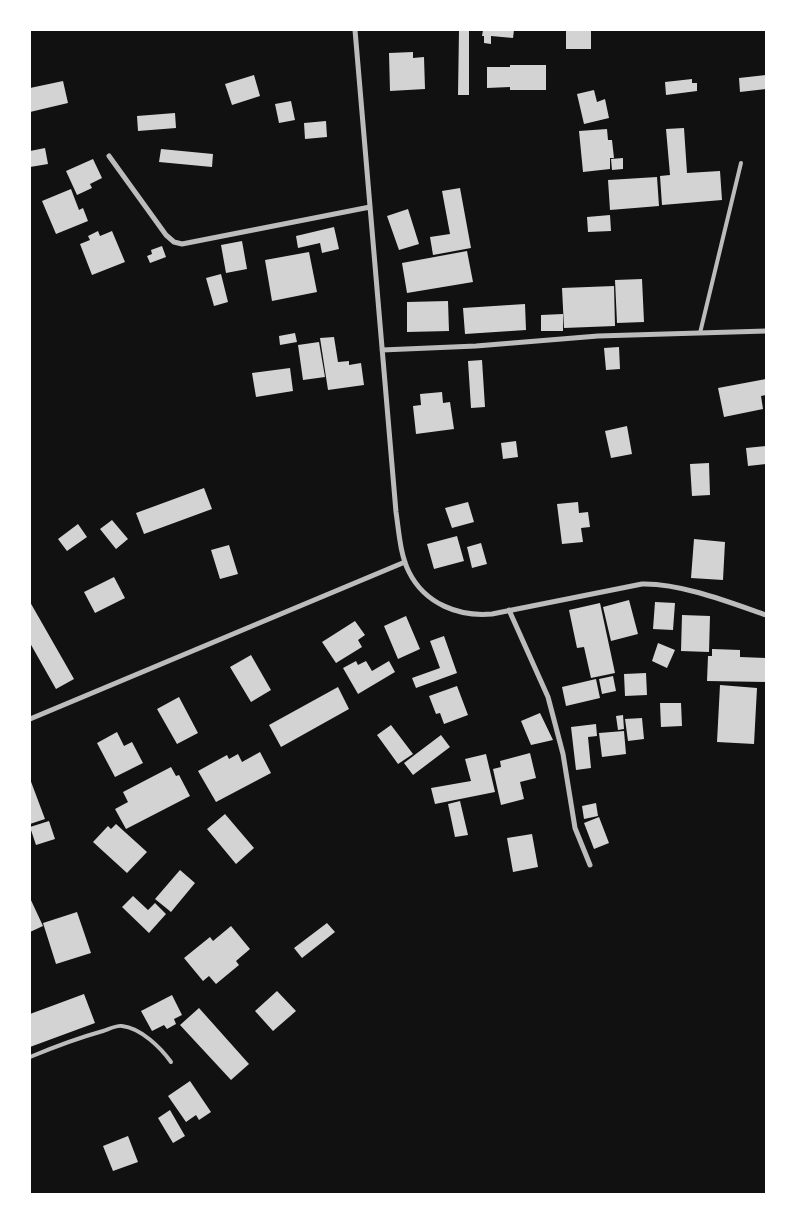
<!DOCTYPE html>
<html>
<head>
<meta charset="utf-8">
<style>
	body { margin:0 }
	#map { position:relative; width:796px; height:1224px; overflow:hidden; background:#111; font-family:"Nunito Sans",sans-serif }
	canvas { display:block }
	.frame { position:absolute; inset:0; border:31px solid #fff; pointer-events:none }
</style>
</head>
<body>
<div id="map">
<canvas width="796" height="1224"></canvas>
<div class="frame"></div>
</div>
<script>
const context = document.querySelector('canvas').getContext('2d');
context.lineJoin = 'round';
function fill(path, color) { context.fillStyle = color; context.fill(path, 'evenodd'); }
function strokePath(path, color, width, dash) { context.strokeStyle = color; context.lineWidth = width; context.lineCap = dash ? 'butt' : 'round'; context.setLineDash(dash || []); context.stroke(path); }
const building = new Path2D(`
	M459,30H469V95H458Z
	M483,30H514L513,38L491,36V44L484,43V36H482Z
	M566,30H591V49H566Z
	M413,52V58L424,57L425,89L390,91L389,53Z
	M510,65H546V90H510V87L487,88V67H510Z
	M254,75L260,96L232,105L225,84Z
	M766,75V89L740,92L739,78Z
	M692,79V83H697V91L666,95L665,82Z
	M63,81L68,103L30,112V88Z
	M594,90L597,102L605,99L609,118L584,124L577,94Z
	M291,101L295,120L279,123L275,104Z
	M175,113L176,128L138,131L137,116Z
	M326,121L327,137L305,139L304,123Z
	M684,128L687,173L720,171L722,200L662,205L660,176L670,175L666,129Z
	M607,129L608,140H612L614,158H610V169L583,172L579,131Z
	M45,148L48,164L30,167V151Z
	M161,149L213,154L212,167L159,162Z
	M623,158V169L612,170L611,159Z
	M93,159L102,178L90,184L92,188L77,195L66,171Z
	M657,177L659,206L610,210L608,180Z
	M460,188L471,248L433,255L430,237L450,234L442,191Z
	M71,189L79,210L83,208L88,221L56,234L42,201Z
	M408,209L419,244L399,250L387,216Z
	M610,215L611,231L588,232L587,217Z
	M334,227L339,249L322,253L320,243L298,248L296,236Z
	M98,231L100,236L112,231L125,262L92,275L80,244L90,240L88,236Z
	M242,241L247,269L226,273L221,245Z
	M162,246L166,257L150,263L147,256L152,254L151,250Z
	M467,251L473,282L407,293L402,263Z
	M309,252L317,292L272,301L265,260Z
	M221,274L228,302L214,306L206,278Z
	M642,279L644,322L617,323L615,280Z
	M614,286L615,326L564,328L562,288Z
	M448,301L449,331L407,332V302Z
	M525,304L526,330L465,334L463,308Z
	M563,314V331H541V315Z
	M295,333L297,342L280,345L279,336Z
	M334,337L338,362L349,361V365L361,363L364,385L328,390L320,338Z
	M319,342L325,377L303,380L298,345Z
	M619,347L620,369L606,370L604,348Z
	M482,360L485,407L471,408L468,361Z
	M290,368L293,391L256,397L252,373Z
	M766,379V395L761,396L763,409L724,417L718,388Z
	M442,392L443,403L450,402L454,429L416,434L413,406L421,405L420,394Z
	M627,426L632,454L611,458L605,431Z
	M516,441L518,457L503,459L501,443Z
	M766,446V464L748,466L746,448Z
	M709,463L710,495L692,496L690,464Z
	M204,488L212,509L144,534L136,513Z
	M468,502L474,522L452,528L445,508Z
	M578,502L579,513L588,512L590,527L581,528L583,542L562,544L557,504Z
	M112,520L128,539L116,549L100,529Z
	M78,524L87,537L67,551L58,539Z
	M457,536L464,561L434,569L427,544Z
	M694,539L725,542L723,580L691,578Z
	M481,543L487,564L472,568L467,547Z
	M229,545L238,574L220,579L211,550Z
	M114,577L125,598L95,613L84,592Z
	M629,600L638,634L611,641L603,607Z
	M30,602L74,679L56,689L30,643Z
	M655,602L675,603L673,630L653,629Z
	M600,603L615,673L591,678L584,647L577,648L569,610Z
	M682,615L710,616L709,652L681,651Z
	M406,616L420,649L398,659L384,626Z
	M355,621L365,635L358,640L362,647L336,663L322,642Z
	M444,636L457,673L416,688L412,678L440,668L430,641Z
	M658,643L675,650L667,668L652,661Z
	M712,649L740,650V657L766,658V682L707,681L708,656H712Z
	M251,655L271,690L251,702L230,667Z
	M356,661L358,665L366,661L372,671L389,661L395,672L358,694L343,668Z
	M646,673L647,695L625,696L624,674Z
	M613,676L616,691L602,694L599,679Z
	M596,679L600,698L566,706L562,687Z
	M720,685L757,688L754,744L717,742Z
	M457,686L468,715L444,724L440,713L436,714L429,696Z
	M338,687L349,709L281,747L269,725Z
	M179,697L198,733L177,744L157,709Z
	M660,703H681L682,726L661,727Z
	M540,713L553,740L531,745L521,721Z
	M623,715L624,729L618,730L616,716Z
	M642,718L644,739L628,741L625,719Z
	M596,724L597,736L588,737L591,768L576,770L571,727Z
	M391,725L413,754L398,764L377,735Z
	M624,731L626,754L602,757L599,733Z
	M117,732L124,746L132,742L143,763L115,777L97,743Z
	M441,735L450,747L413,775L404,763Z
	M260,752L271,773L216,802L198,771L227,755L229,759L238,754L242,762Z
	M530,753L536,778L520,782L524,799L501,805L493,769L501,767L500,761Z
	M486,754L495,792L435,804L431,788L471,781L465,759Z
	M171,767L176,776L179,775L190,796L126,829L115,809L128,802L123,792Z
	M30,779L45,819L30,824Z
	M460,801L468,835L455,837L448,804Z
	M596,803L598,816L584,819L582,806Z
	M225,814L254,848L236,864L207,829Z
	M599,817L609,843L594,849L584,823Z
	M49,821L55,839L36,845L30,827Z
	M116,824L147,852L127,873L93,842L108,826L111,829Z
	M532,834L538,867L513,872L507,838Z
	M180,870L195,883L171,912L155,899Z
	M133,896L148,910L155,903L166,914L149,933L122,907Z
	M30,898L43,926L30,932Z
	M77,912L91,953L56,964L43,923Z
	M327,923L335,932L302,958L294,948Z
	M231,926L250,949L236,961L239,965L216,984L209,976L203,981L184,958L210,937L213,941Z
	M277,991L296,1011L273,1031L255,1011Z
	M84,994L95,1023L30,1047V1014Z
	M172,995L182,1015L174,1019L176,1024L167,1029L164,1025L152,1031L141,1011Z
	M199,1008L249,1064L231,1080L180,1025Z
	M190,1081L211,1112L199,1120L196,1115L186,1122L168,1096Z
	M170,1110L185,1136L173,1143L158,1118Z
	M128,1136L138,1162L113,1171L103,1146Z`);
const service = new Path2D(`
	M700,333L741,163
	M30,1057C54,1047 78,1038 103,1031C109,1029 117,1025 122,1026C141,1028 161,1048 171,1062`);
const minor = new Path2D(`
	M355,30L396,512C399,532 400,554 409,572C425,604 459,617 492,614L642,584C680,583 729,602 766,615
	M109,156L166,235L174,242L182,244L370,207
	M382,350L476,346L598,336L766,331
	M509,610L548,697L563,754L575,828L590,865
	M30,719L405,562`);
fill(building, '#d3d3d3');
strokePath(service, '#bcbcbc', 4);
strokePath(minor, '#bcbcbc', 5);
</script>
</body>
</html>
